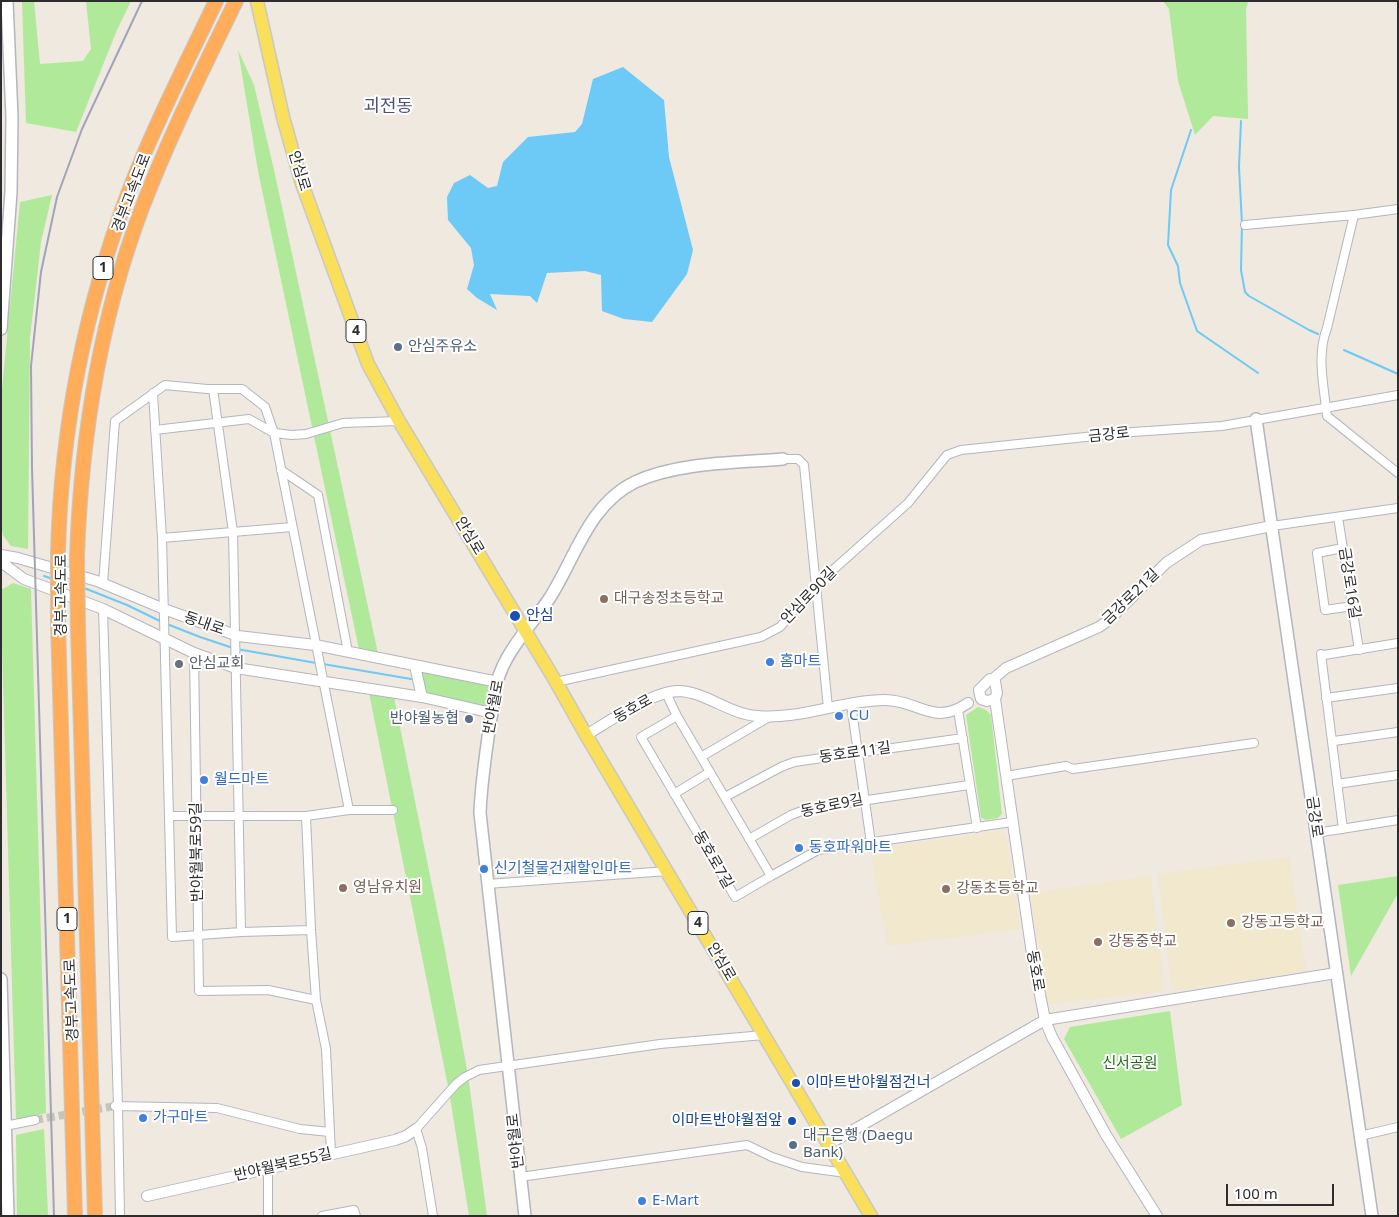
<!DOCTYPE html>
<html>
<head>
<meta charset="utf-8">
<style>
	body { margin:0 }
	#map { position:relative; width:1399px; height:1217px; overflow:hidden; background:#efe9df; font-family:"Noto Sans",sans-serif }
	canvas { display:block }
	.frame { position:absolute; inset:0; border:2px solid #2d2d2d; pointer-events:none }
	.scale { position:absolute; left:1226px; top:1184px; width:108px; height:22px; box-sizing:border-box; border:2px solid #2d2d2d; border-top:0; padding-left:6px; font-size:15px; line-height:18px; white-space:nowrap; color:#2d2d2d; -webkit-text-stroke:4px #fff; paint-order:stroke }
</style>
</head>
<body>
<div id="map">
<canvas width="1399" height="1217"></canvas>
<div class="frame"></div>
<div class="scale">100 m</div>
</div>
<script>
const context = document.querySelector('canvas').getContext('2d');
context.lineJoin = 'round';
function fill(path, color) { context.fillStyle = color; context.fill(path, 'evenodd'); }
function strokePath(path, color, width, dash) { context.strokeStyle = color; context.lineWidth = width; context.lineCap = dash ? 'butt' : 'round'; context.setLineDash(dash || []); context.stroke(path); }
function drawText(font, color, halo, rows, align = 'center') {
  context.font = font + ' "Noto Sans","Noto Sans KR",sans-serif'; context.lineWidth = 4; context.setLineDash([]); context.textBaseline = 'middle'; context.strokeStyle = halo; context.fillStyle = color; for (const [text, x, y, turn = 0] of rows) {
    context.save(); context.translate(x, y); context.rotate((+turn || 0) * Math.PI / 180); context.textAlign = isNaN(turn) ? turn : align; if (halo) context.strokeText(text, 0, 0); context.fillText(text, 0, 0); context.restore();
  }
}
const education = new Path2D(`
	M1000,831L1006,835L1020,929L888,946L870,849Z
	M1289,857L1306,971L1172,991L1158,874Z
	M1150,876L1165,991L1047,1004L1030,893Z`);
const green = new Path2D(`
	M22,1H34L40,64L83,61L91,49L86,1H131L117,30L76,132L26,123Z
	M1163,1H1246L1248,3L1246,9L1248,119L1213,116L1195,135L1178,81L1169,9Z
	M238,50L254,85L274,170L379,658L360,654L258,171Z
	M52,195L41,242L30,338L28,549L11,546L3,535L1,525V400L20,202Z
	M13,583L31,589L46,1113L16,1120L1,612V590Z
	M415,666L498,682L492,713L422,697Z
	M368,688L393,692L444,945L468,1075L487,1216H469L449,1091Z
	M978,707L986,710L991,715L1002,814L998,818L985,820L981,817L966,715Z
	M1398,876V893L1351,976L1338,885Z
	M1170,1011L1182,1105L1121,1139L1064,1039L1070,1027Z
	M44,1129L48,1215L17,1216L16,1135Z`);
const water = new Path2D(`
	M623,67L664,100L669,157L693,250L687,274L652,322L624,319L602,311L601,275L585,271L547,273L537,303L530,296L490,294L497,310L477,298L467,289L474,265L471,248L448,220L447,197L454,183L470,175L488,188L497,186L503,162L528,137L575,132L582,124L593,79Z`);
const stream = new Path2D(`
	M1241,121L1239,167L1242,224L1241,270L1245,292L1249,296L1309,330L1318,334
	M1191,130L1171,190L1168,245L1178,266L1180,283L1197,331L1258,373
	M1344,350L1398,374
	M44,576L53,579
	M63,582L72,585
	M84,588L127,605L162,622
	M167,624L200,637L233,648
	M237,649L316,663
	M323,664L411,679`);
const minorTunnel = new Path2D(`
	M35,1120L115,1106`);
const minor = new Path2D(`
	M1354,215L1327,328C1317,354 1323,381 1326,408L1327,416L1398,473
	M1245,225L1354,215L1398,209
	M213,389L233,532L241,932L311,930
	M153,393L162,538L172,937L241,932
	M155,430L249,419L274,433
	M783,459H798L804,465L828,708
	M281,470L318,495L348,652
	M1338,517L1359,650
	M1272,526L1398,508
	M162,538L292,527
	M1343,548L1317,553L1325,610L1353,606
	M103,584L115,421L165,385L207,389H242L265,407L274,433
	M103,609L118,1106L120,1216
	M194,653L199,991L268,990L316,1000L326,1049L331,1154
	M556,682L761,637L780,627L815,586L908,503L947,455L961,450L1133,432L1222,426L1398,395
	M666,693L677,716L771,876
	M1326,698L1398,688
	M851,704L871,843
	M958,710L977,828
	M677,716L641,737L735,897L771,876L818,850L1012,822
	M1334,741L1398,732
	M701,757L769,717
	M1006,776L1066,766L1073,769L1254,743
	M1337,784L1398,775
	M674,794L710,772
	M725,797L781,767L794,762L963,738
	M349,810L274,433L292,435L306,434L343,423L399,421
	M169,816H306
	M1343,829L1321,654L1324,655L1398,643
	M1316,833L1398,820
	M749,839L791,815L807,809L969,785
	M487,884L668,871
	M316,1000L311,930L306,816L349,810H393
	M115,1106L217,1108L300,1129L330,1132
	M5,1126L35,1120
	M1360,1136L1398,1127
	M520,1177L747,1145L772,1157L802,1167L846,1173
	M268,1216V1168
	M322,1216L354,1210L356,1216
	M433,1216L422,1148L416,1129L456,1084L465,1077L479,1070L660,1044L764,1035`);
const tertiary = new Path2D(`
	M1,555L18,558L97,581L164,609L238,636L315,645L498,682
	M1,562L24,579L103,609L194,653L236,668L422,697L492,713
	M415,666L422,697
	M990,679L995,681L997,693L995,699L987,701L981,699L979,690Z
	M993,679L1006,668L1099,627L1109,620L1166,563L1201,540L1272,526
	M995,699L1032,954L1045,1020L1052,1037L1106,1135L1157,1216
	M586,735C610,721 651,692 678,691C704,691 729,714 757,716C800,720 842,700 885,700C919,700 933,727 968,703
	M829,1144L1045,1020L1336,973
	M147,1196L395,1140L406,1136L416,1129`);
const secondary = new Path2D(`
	M1,329L11,192L12,117L7,1
	M1256,419L1372,1216
	M1,979L8,1216
	M525,1216L480,813C481,783 486,753 490,723C493,710 494,695 497,682C506,650 531,626 549,599C575,559 588,505 635,482C678,462 736,463 783,459`);
const primary = new Path2D(`
	M257,1L283,117L301,181L368,364L399,421L556,682L586,735L871,1216`);
const motorway = new Path2D(`
	M58,553C61,429 85,307 129,191C154,126 186,64 216,1
	M77,557C81,439 100,319 142,208C169,137 203,69 236,1
	M58,622L75,1216
	M78,628L95,1216`);
const rail = new Path2D(`
	M54,1216L32,468L31,366L41,272L57,197L82,129L142,1`);
const motorwayBridge = new Path2D(`
	M58,553V622
	M77,557L78,628`);
const markers = [
	[398,347,5,"#5c6f8a"],
	[604,599,5,"#8d6e63"],
	[515,616,6,"#1a4fb4"],
	[770,662,5,"#3f7fe0"],
	[179,664,5,"#6b7280"],
	[839,716,5,"#3f7fe0"],
	[469,719,5,"#5c6f8a"],
	[204,780,5,"#3f7fe0"],
	[799,848,5,"#3f7fe0"],
	[484,869,5,"#3f7fe0"],
	[343,888,5,"#8d6e63"],
	[946,889,5,"#8d6e63"],
	[1231,923,5,"#8d6e63"],
	[1098,942,5,"#8d6e63"],
	[796,1083,5,"#1a4fb4"],
	[143,1118,5,"#3f7fe0"],
	[792,1121,5,"#1a4fb4"],
	[793,1145,5,"#5c6f8a"],
	[642,1201,5,"#3f7fe0"]
];
const shields = [
	[103,268,20],
	[356,331,20],
	[67,919,20],
	[698,923,20]
];
const shieldNames = [
	["1",103,268],
	["4",356,331],
	["1",67,919],
	["4",698,923]
];
const streetNames = [
	["안심로",299,171,73],
	["경부고속도로",132,193,-69],
	["금강로",1109,435,-6],
	["안심로",469,536,59],
	["금강로16길",1349,583,81],
	["경부고속도로",62,595,-90],
	["안심로90길",809,596,-46],
	["금강로21길",1131,597,-44],
	["동내로",204,624,19],
	["반야월로",494,707,-79],
	["동호로",633,709,-29],
	["동호로11길",855,753,-8],
	["동호로9길",832,806,-12],
	["금강로",1314,817,82],
	["반야월북로59길",197,852,-91],
	["동호로7길",713,860,60],
	["안심로",721,962,60],
	["동호로",1035,971,80],
	["경부고속도로",72,1000,-92],
	["반야월로",516,1141,-96],
	["반야월북로55길",283,1165,-13]
];
const serviceNames = [
	["안심주유소",408,347],
	["반야월농협",459,719,"right"],
	["대구은행 (Daegu",803,1136],
	["Bank)",803,1153]
];
const educationNames = [
	["대구송정초등학교",614,599],
	["영남유치원",353,888],
	["강동초등학교",956,889],
	["강동고등학교",1241,923],
	["강동중학교",1108,942]
];
const transitNames = [
	["안심",526,616],
	["이마트반야월점건너",806,1083],
	["이마트반야월점앞",782,1121,"right"]
];
const shopNames = [
	["홈마트",780,662],
	["CU",849,716],
	["월드마트",214,780],
	["동호파워마트",809,848],
	["신기철물건재할인마트",494,869],
	["가구마트",153,1118],
	["E-Mart",652,1201]
];
const worshipNames = [
	["안심교회",189,664]
];
const parkNames = [
	["신서공원",1130,1064]
];
const quarterNames = [
	["괴전동",388,107]
];
fill(education, '#f1e8ce');
fill(green, '#afe999');
fill(water, '#6dc9f6');
strokePath(stream, '#6dc9f6', 2);
strokePath(minorTunnel, '#c8c3bb', 8, [8, 4]);
strokePath(minor, '#b3b5c1', 10);
strokePath(tertiary, '#b3b5c1', 12);
strokePath(secondary, '#b3b5c1', 14);
strokePath(primary, '#c8c8c8', 15);
strokePath(motorway, '#c8c8c8', 16);
strokePath(minor, '#fff', 8);
strokePath(tertiary, '#fff', 10);
strokePath(secondary, '#fff', 11);
strokePath(primary, '#fadf5a', 12);
strokePath(motorway, '#ffac5b', 14);
strokePath(rail, '#a1a3b9', 2);
strokePath(motorwayBridge, '#c8c8c8', 16, []);
strokePath(motorwayBridge, '#ffac5b', 14);
for (const [x, y, r, color] of markers) { const dot = new Path2D(); dot.arc(x, y, r, 0, 2 * Math.PI); context.fillStyle = color; context.fill(dot); strokePath(dot, '#fff', 2); }
for (const [x, y, w] of shields) { const box = new Path2D(); box.roundRect(x - w / 2, y - 11.5, w, 23, 4); context.fillStyle = '#fff'; context.fill(box); strokePath(box, '#2d2d2d', 1); }
drawText('bold 14px', '#2d2d2d', null, shieldNames);
drawText('15px', '#2d2d2d', '#fff', streetNames);
drawText('15px', '#4e5e75', '#fff', serviceNames, 'left');
drawText('15px', '#785e54', '#fff', educationNames, 'left');
drawText('15px', '#164399', '#fff', transitNames, 'left');
drawText('15px', '#366cbe', '#fff', shopNames, 'left');
drawText('15px', '#5b616d', '#fff', worshipNames, 'left');
drawText('15px', '#237116', '#fff', parkNames);
drawText('18px', '#4a5082', '#fff', quarterNames);
</script>
</body>
</html>
